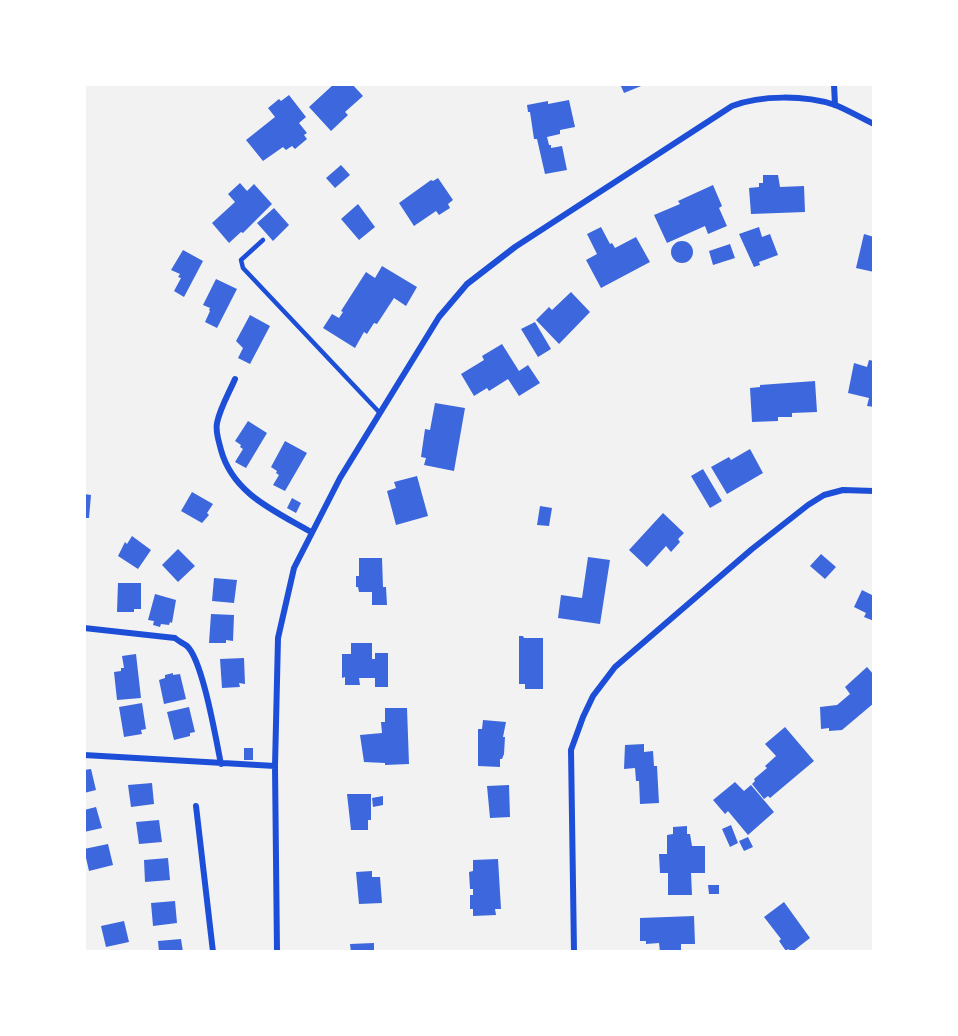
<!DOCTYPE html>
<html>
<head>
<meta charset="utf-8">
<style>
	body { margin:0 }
	#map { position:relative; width:958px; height:1036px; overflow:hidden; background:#f2f2f2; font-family:"Exo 2",sans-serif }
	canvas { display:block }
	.frame { position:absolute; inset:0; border:86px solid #fff; pointer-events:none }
</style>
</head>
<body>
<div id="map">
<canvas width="958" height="1036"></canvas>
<div class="frame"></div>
</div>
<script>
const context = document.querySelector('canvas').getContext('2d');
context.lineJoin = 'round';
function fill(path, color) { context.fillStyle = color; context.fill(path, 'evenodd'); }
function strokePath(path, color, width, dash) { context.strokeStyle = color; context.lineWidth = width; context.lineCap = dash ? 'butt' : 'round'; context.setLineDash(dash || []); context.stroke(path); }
const building = new Path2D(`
	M334,84H352L363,96L345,112L348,115L331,131L309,107Z
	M620,84H646L624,93Z
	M289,95L306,117L299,123L307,133L304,135L307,139L295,149L292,146L286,150L283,147L263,161L246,140L275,117L268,108L279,99L281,101Z
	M569,100L575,127L560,130V134L547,137L549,145H551V148L562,146L567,170L545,174L537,139H534L530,112H528L527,105L548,101V104Z
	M341,165L350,175L335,188L326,178Z
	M763,175H778L780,187L804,186L805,212L751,214L749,188L759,187V183H763Z
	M438,178L453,200L448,204L450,208L439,215L436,211L414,226L399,203L431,180L433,181Z
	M240,183L247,191L254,184L272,204L243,233L241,232L229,243L212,223L235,202L228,194Z
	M713,185L722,206L719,208L727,226L708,234L705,226L667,243L654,215L680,204L678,201Z
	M358,204L375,227L359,240L341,219Z
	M274,208L289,225L273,241L257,223Z
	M601,227L610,244L612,243L615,248L636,237L650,262L601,288L586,260L597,254L587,234Z
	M759,227L762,237L770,234L778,255L759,262L760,265L754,267L739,234Z
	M864,234L874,237V272L856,268Z
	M671 252a11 11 0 1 1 22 0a11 11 0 1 1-22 0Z
	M730,244L735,258L713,265L709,251Z
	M183,250L203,261L184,297L174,291L181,278L178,277L180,274L171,270Z
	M382,266L417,287L406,306L394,298L377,324L374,323L367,334L364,332L355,348L323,328L332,314L339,318L343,312L341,311L366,272L375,278Z
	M216,279L237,289L217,328L205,322L210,311L209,310L210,308L203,305Z
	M571,292L590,312L559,344L536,320L549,307L552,310Z
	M250,315L270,326L250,364L238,358L243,348L236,341Z
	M535,322L551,349L538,357L521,329Z
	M502,344L519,371L528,365L540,383L519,396L508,379L489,391L487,388L474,396L461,374L484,360L482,356Z
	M869,360L874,361V407L867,406L869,398L848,393L854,363L867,367Z
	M815,381L817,412L792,413V417H778V421L752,422L750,388L760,387V385Z
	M435,403L465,408L454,471L424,465L426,458L421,457L425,429L430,430Z
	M248,421L267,433L246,468L235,462L243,449L240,447L241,445L235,441Z
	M285,441L307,453L285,491L273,485L279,475L276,473L277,471L271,467Z
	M750,449L763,473L727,494L711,467L729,457L731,460Z
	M703,469L722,501L710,508L691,476Z
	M417,476L428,516L396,525L387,491L396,488L394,482Z
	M192,492L213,504L207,513L209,515L202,523L181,511Z
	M84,494L91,495L89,518H84Z
	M292,498L301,503L296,513L287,508Z
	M540,506L552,508L549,526L537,525Z
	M663,513L684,533L678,539L680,542L671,552L666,546L647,567L629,550Z
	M132,536L151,550L138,569L118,556L125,542L127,544Z
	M178,549L195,566L178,582L162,565Z
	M821,554L836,567L825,579L810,566Z
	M588,557L610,560L600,624L558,618L561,595L582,598Z
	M359,558H382L383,587H386L387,605H372V592H359L358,587H356V576H359Z
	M214,578L237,580L234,603L212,601Z
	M118,583H141V609H134V612H117Z
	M862,590L874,596V621L864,617L866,613L854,607Z
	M155,594L176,600L172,623L170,622L169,625L161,624L160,627L153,625L154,621L148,620Z
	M211,614L234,615L233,641L226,640V643H209Z
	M519,636H523L524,638H543V689H525V684H519Z
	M351,643H372V659H375V653H388V687H375V678H359L360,685H345V677L342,678V654H351Z
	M136,654L141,698L117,700L114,672L121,671V668H124L122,656Z
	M244,658L245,684L239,683L240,687L222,688L220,659Z
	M867,667L874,675V703L842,730L829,731V728L821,729L820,707L837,705L850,694L845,687Z
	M173,673V675L180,674L186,699L164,704L159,680L165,678V675Z
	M142,703L146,729L141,730L142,734L124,737L119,707Z
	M189,707L195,732L190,733V736L174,740L167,712Z
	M385,708H407L409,764L385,765V763L364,762L360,735L382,733L381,722H385Z
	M483,720L506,722L503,737H505L504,754L502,759H500V767L478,766V729H482Z
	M785,727L814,761L770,798L768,796L764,799L752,784L755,781L754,779L767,768L765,766L776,756L765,744Z
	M644,744V752L653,751L654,766H657L659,803L640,804L639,781H636L635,768L624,769L625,745Z
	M244,748H253V760H244Z
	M91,769L96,790L84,793V770Z
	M735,782L744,791L751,785L774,812L748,835L728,811L725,814L713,800Z
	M152,783L154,804L131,807L128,785Z
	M509,785L510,817L490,818L487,786Z
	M347,794H371V820H368V830H351Z
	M383,796V805L373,807L372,798Z
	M96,807L102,828L84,832V810Z
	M159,820L162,842L139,844L136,822Z
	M731,825L738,843L730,847L722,829Z
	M687,826V834H690L692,846H705V873H691L692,895H668V873H660L659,854H667V835L673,834V827Z
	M748,837L753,847L744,851L739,841Z
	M108,844L113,865L89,871L84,849Z
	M168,858L170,880L145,882L144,860Z
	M498,859L501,909H495L496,915L473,916V909H470V895H473V889H470L469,872L473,871V860Z
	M372,871V877H380L382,903L359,904L356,872Z
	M708,885H719V894H709Z
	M175,901L177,923L153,926L151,903Z
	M784,902L810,938L792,952L788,949L786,951L779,941L781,939L764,917Z
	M694,916L695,944H681V952H660L659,943L646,944V941H640V918Z
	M124,921L129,942L106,947L101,926Z
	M181,939L183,952H159L158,941Z
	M374,943V952H351L350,944Z`);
const service = new Path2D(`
	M263,240L241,260L243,268L379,412`);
const minor = new Path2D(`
	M834,84L835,105
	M235,379C229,393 220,408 217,423C215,431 219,442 221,450C233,494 275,511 311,532
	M84,628L175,638C178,641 183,643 187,646C203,661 216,740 221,764
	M84,755L275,766
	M196,806L213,952
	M277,952L275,766L278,638L294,568L340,478L439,317L467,284L515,247L732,106C761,95 805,95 835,105C848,110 861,118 874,124
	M574,952L571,750L583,717L593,696L615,667L752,549L808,505L824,495L843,490L874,491`);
fill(building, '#3d67dc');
strokePath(service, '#1d4ed8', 4.5);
strokePath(minor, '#1d4ed8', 6);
</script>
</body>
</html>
